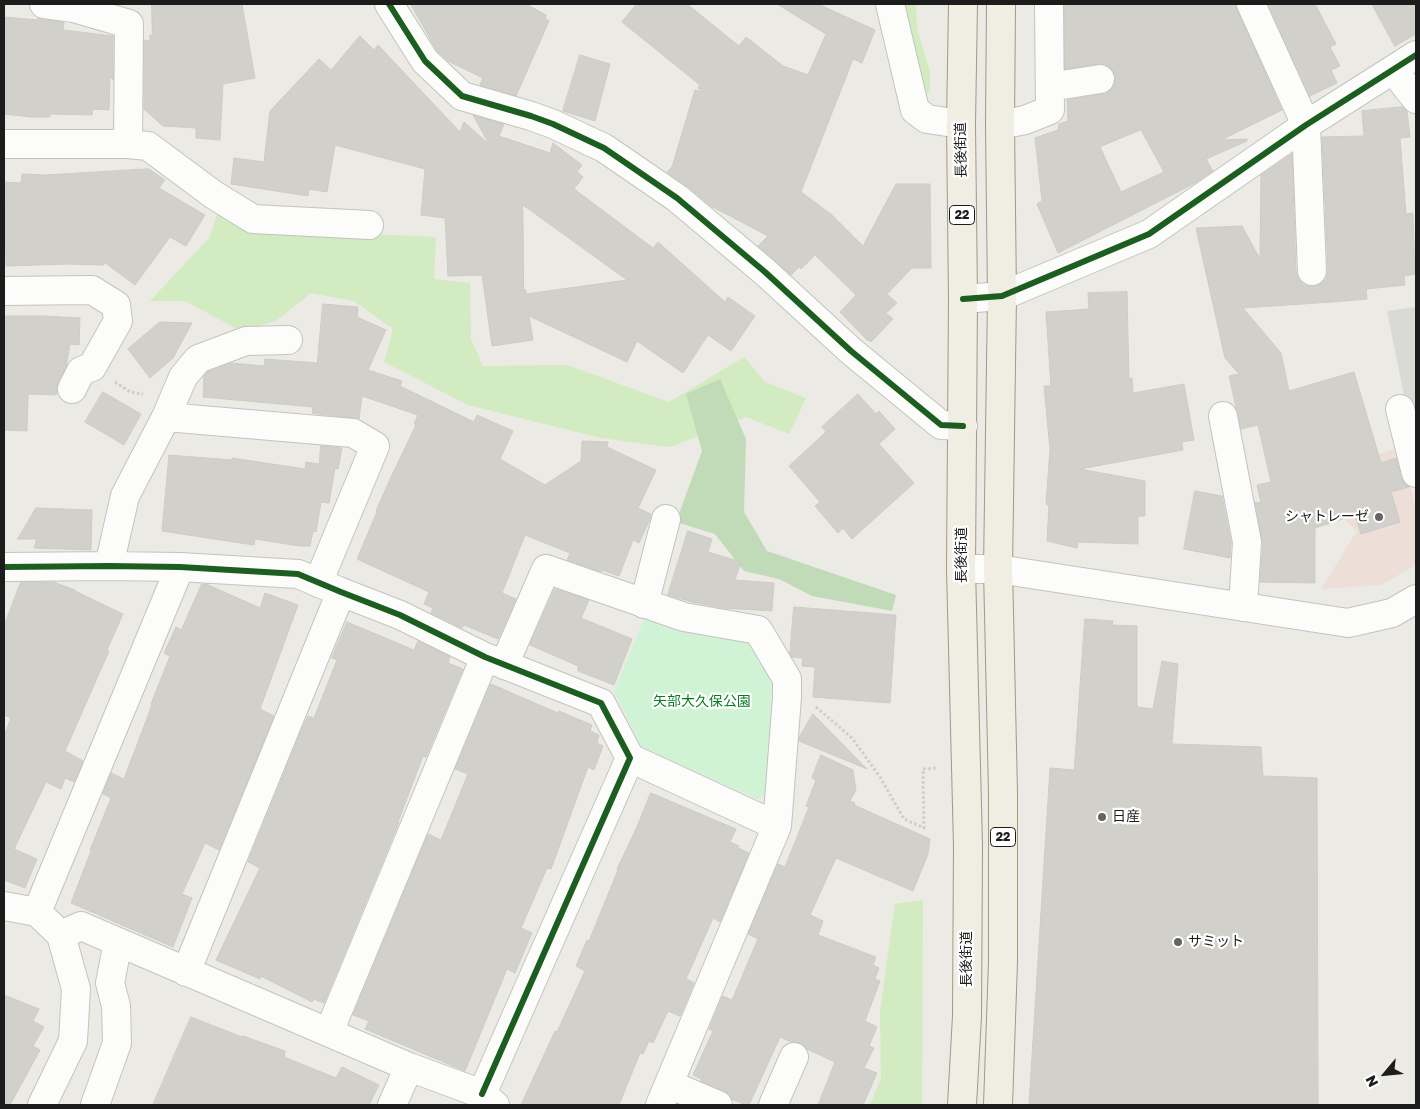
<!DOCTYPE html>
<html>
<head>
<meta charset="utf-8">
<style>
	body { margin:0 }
	#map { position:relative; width:1420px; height:1109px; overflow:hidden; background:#ebeae4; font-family:"Golos Text",sans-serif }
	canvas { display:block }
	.frame { position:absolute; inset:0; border:5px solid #1c1c1c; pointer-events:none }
	.north { position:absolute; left:1360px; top:1049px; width:50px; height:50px; -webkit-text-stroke:4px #fff; paint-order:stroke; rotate:242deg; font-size:14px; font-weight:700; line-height:20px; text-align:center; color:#1c1c1c }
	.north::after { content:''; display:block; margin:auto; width:18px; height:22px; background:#1c1c1c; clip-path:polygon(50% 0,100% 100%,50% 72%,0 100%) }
</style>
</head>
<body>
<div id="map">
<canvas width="1420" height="1109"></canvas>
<div class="frame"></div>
<div class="north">N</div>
</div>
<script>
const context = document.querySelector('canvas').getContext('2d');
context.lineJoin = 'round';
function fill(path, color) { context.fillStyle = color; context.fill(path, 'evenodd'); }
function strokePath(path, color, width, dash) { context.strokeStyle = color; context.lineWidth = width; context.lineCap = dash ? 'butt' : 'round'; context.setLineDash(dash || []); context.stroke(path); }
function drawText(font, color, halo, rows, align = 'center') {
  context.font = font + ' "Golos Text","Noto Sans JP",sans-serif'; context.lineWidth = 4.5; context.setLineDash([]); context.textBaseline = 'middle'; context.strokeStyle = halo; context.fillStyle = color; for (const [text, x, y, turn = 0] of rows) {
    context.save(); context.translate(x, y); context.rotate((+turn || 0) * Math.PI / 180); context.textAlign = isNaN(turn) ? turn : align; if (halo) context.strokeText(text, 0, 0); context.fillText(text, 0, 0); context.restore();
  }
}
const commercial = new Path2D(`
	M1399,448L1416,509V565L1381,585L1321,589L1357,531L1337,513L1327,470Z`);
const grass = new Path2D(`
	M900,4H916L917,28L930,72V92L922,94Z
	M218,211L251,229L436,237L434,279L470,283L471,339L483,366L567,365L669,402L744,357L765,382L806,398L789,434L746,417L670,447L601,438L468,405L384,362L393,329L354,301L311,293L277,320L243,332L185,301H150L210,237Z
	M923,900L922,1105H870L881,1078L880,1011L895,904Z`);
const forest = new Path2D(`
	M720,379L746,439L744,512L767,551L896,595L892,611L812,596L779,579L744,571L715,534L676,522L702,451L686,394Z`);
const park = new Path2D(`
	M645,617L668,628L752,642L772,684L766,795L757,799L642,748L614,691Z`);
const parking = new Path2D(`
	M1416,307V455L1387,311Z`);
const building = new Path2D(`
	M152,4H242L255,78L223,84L220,140L196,138V128L163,126L144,109V40L150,41V35H152Z
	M411,4H526L546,15L545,18L549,21L516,96L480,85L483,78L448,61L437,51Z
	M637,4H687L739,46L746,37L783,66L808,75L826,34L777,4H818L875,30L862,63L853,59L801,192L832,215L863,246L896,184H930L931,268H912L887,294L897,303L886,313L893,319L871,342L869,340L868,341L840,312L856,295L815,255L801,269L799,267L791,275L758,246L768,236L711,206L687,186L667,172L672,167L695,90L703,92L698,88L700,85L622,22Z
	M1065,4H1236L1237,10L1282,110L1221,140L1247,139V141L1206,159L1213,171L1193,184L1058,253L1037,204L1042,201L1035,138L1058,130L1059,124L1068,121L1067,100L1102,94L1109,91L1114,85L1115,77L1112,70L1105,64H1098L1065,69ZM1141,130L1164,172L1121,192L1100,147Z
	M1268,4H1315L1336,44L1330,47L1340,66L1331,70L1337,83L1310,96Z
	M1372,4H1416V34L1395,46Z
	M4,17L38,20V18L64,22L63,30L113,36V80L110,77L109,110L93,109L92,115L50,114V117H31L4,114Z
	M360,36L374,50L378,45L460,132L464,122L489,144L473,115L504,124L499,136L550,153L553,143L582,165L577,172L583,177L574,189L653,248L658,242L725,302L728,297L755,316L731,351L708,335L683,373L637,341L627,362L529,316L533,340L492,346L482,275L448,276L445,218L421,215L425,169L335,145L327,192L309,189L308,196L231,184L234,158L264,162L270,111L319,59L331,70ZM523,205L627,280L526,294V290H524Z
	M580,55L610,64L595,121L563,111Z
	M1403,107L1407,111L1410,137L1400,138L1406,214L1413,213L1415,274L1404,276L1405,285L1366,289L1367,299L1332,302L1243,308L1281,353L1289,391L1354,372L1381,463L1396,458L1401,477L1404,483L1409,487L1391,492L1400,522L1361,534L1355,515L1315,528V583L1260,582L1263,543L1255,502L1261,503L1257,485L1271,482L1258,425L1241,429L1229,376L1239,374L1225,358L1196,228L1242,226L1260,259L1261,175L1292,154L1296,272L1299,280L1304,285L1312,287L1320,284L1326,279L1328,270L1322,137L1364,136L1362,111Z
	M149,169L165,180L159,188L205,215L186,246L170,237L135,285L104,262V265L68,264L6,266L4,182L21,183L22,174L45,175Z
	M1127,292L1129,379L1132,378L1133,393L1184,384L1194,440L1182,442L1183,450L1080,469L1145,481V516H1138V544L1078,542L1077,548L1047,541L1049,506L1046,504L1050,449L1044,386H1051L1046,312L1089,309L1088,293Z
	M323,304L358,307L357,317L386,330L368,370L402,381L400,386L474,422L477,415L513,431L500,459L545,485L581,461L582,441L608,442L607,447L656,470L638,508L651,514L650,519L639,543L633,540L619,576L602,570L601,572L567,560L570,553L525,535L502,593L516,599L498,639L464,625L462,628L431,613L433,608L424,604L429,592L357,559L377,512L376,511L391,477L416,425L414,424L418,415L362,396L359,419L312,413L313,407L203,397L204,376L207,372L231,363L264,366L265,359L317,363Z
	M4,316H43L80,318L79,345L70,344L66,367L58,382L56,389L57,393L56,395L28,394L27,431L4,430Z
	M160,322L192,323L173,358L150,378L128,349Z
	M103,392L141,414L124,445L85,422Z
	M858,394L876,414L879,411L895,429L879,444L914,483L852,539L843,528L838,533L815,506L820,502L789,466L826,432L822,427Z
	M321,446L342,448L338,469L335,468L329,503L321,502L316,532L313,531L310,546H300L255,539L254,545L162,531L169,455L232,460V458L305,469L306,462L319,464Z
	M1195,491L1222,496L1231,543L1230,558L1184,549Z
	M36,508L92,510L91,550L34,548L37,539H18Z
	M688,531L712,539L708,552L741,562L735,580L774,583L772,611L723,608L692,602L668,595Z
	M21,582H53L75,590V591L123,614L107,650L109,651L65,751L83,761L74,782L65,778L61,789L46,782L14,849L37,859L25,888L4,880V736L11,718L4,715V626Z
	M202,584H206L260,608L265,593L298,605L260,709L274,716L219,850L205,843L182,894L192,898L173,947L71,903L91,851L90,850L111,798L103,794L111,773L124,779L152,705L151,704L170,656L164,653L176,627L181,630Z
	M555,589L589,600L581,618L632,639L614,685L578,671V666L530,645Z
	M794,607L896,615L890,703L813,697L815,667L802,666L803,658L792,657L790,654Z
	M1085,619L1113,621L1112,625L1137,626V707L1153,709L1162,661L1178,664L1172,744L1261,747L1263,776L1317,778L1318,1105H1029L1050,768L1074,770Z
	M347,622L414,650L418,641L450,657L448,663L463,669L426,757L423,756L398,822H399L324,1003L314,999L312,1002L261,976L260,979L216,960L260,868L248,862L302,729L308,716L314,718L337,660L332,658Z
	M491,684L558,713L559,711L592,725L590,731L599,735L597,743L603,746L594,770L588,767L551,869L547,868L521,928L532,933L515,973L507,969L465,1071L365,1029L369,1021L353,1015L428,834L441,840L468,774L455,769Z
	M813,714L867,769L799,741V738Z
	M821,755L853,770L856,790L850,801L855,803L854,805L930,839L928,854L913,891L836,858L810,915L823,921L818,935L876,957L873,965L879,968L875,979L880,981L865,1021L877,1027L869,1046L874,1048L864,1068L877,1073L863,1105H818L835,1062L807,1049L801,1043L791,1042L780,1037L749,1105H746L732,1099L730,1095L724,1091L701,1081V1079L693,1075L713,1031L709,1029L723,996L732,1000L758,939L748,934L778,864L785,867L809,807L806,806L816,780L812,778Z
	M651,793L736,829L730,842L739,846L738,848L749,853L720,922L713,918L686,979L694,983L680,1016L668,1011L653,1043L649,1041L643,1054L640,1053L619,1105H521L555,1031L557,1032L585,971L576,966L587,940L589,941L618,870L617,869L636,829Z
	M4,995L39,1009L33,1021L44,1027L33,1046L40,1050L10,1105H4Z
	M191,1017L242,1037L243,1036L285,1051L284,1057L336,1078L342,1067L379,1085L369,1105H153Z`);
const path = new Path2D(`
	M115,382L130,392L143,394
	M816,707L852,738L880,777L904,819L924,828L923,769L937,768`);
const minor = new Path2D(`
	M44,4L74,8L129,24L128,144
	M389,4L425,61L462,96L531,116L553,124L604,148L677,198L765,272L851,351L941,425L963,426
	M890,4L915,110L927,119L961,124
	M1251,4L1306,125L1312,271
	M1393,70L1416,99
	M1050,87L1100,79
	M1000,125L1025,120L1050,110L1049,4
	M4,144H128L148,146L214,195L253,219L369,225
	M4,291L92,290L116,305L118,321L92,367L81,371L72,389
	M963,299L1002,296L1149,234L1306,125L1416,55
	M1400,409L1416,473
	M1223,416L1247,542L1243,607
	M166,417L183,377L198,359L246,341L288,340
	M109,566L125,496L166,417L353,433L375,446L318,583
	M4,567L109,566L180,567L298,574L341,592L400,615L485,657L601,703L630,758L482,1094
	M961,569H998L1348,623L1392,613L1416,599
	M644,604L666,519
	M504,665L546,569L684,617L758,630L787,679V697L777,826
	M630,758L777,826L660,1105
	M4,906L37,912L61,935L76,989L73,1041L42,1105
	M37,912L180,567
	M61,935L81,926L409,1067L482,1094L495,1105
	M186,972L341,592
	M329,1032L485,657
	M669,1084L718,1105
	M95,1105L117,1043L116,1006L110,983L118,942
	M392,1105L409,1067
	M773,1105L794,1057`);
const major = new Path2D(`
	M962,1105L967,1016L968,846L961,569L963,299L961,124L963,4
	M998,1105L1003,962V793L998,569L1002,296L1000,125L1001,4`);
const cycleway = new Path2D(`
	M389,4L425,61L462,96L531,116L553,124L604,148L677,198L765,272L851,351L941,425L963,426
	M963,299L1002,296L1149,234L1306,125L1416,55
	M4,567L109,566L180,567L298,574L341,592L400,615L485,657L601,703L630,758L482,1094`);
const markers = [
	[1379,517,5,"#646462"],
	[1102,817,5,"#646462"],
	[1178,942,5,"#646462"]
];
const shields = [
	[962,215,25],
	[1003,837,25]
];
const shieldNames = [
	["22",962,215],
	["22",1003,837]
];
const streetNames = [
	["長後街道",961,150,-91],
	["長後街道",962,555,-90],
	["長後街道",967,959,-90]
];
const poiNames = [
	["シャトレーゼ",1369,517,"right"],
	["日産",1112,817],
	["サミット",1188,942]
];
const parkNames = [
	["矢部大久保公園",702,702]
];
fill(commercial, '#eeded8');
fill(grass, '#d2ebc1');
fill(forest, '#c1dbb8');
fill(park, '#d1f3d5');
fill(parking, '#d9d9d6');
fill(building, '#d1d0cb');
strokePath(building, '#cecbc5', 1);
strokePath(minor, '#c3c3c0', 30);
strokePath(major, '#a19a81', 30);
strokePath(path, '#d7c9c3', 3, [2.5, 2.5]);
strokePath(minor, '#fcfcfb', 28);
strokePath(major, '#f0ede3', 28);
strokePath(cycleway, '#1b5e20', 6);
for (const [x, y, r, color] of markers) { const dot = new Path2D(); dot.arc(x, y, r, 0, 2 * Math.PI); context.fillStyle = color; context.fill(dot); strokePath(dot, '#fff', 2); }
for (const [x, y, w] of shields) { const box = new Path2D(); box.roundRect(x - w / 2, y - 9.5, w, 19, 4); context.fillStyle = '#fff'; context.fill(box); strokePath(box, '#1c1c1c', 1); }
drawText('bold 12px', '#1c1c1c', null, shieldNames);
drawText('14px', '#1c1c1c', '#fff', streetNames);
drawText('14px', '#1c1c1c', '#fff', poiNames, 'left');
drawText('14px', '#077d20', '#fff', parkNames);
</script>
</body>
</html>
